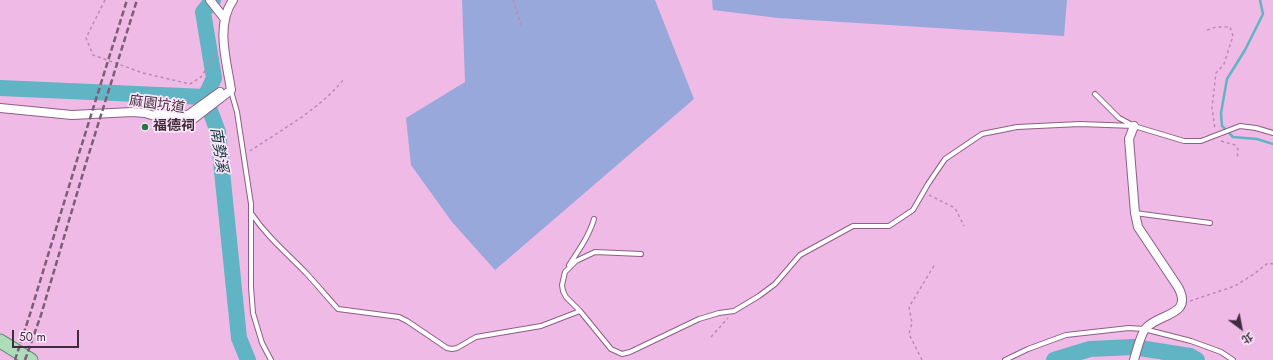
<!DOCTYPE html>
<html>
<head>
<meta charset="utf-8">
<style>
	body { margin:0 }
	#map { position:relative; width:1273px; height:360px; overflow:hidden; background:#efbae6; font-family:Jost,"Noto Sans TC",sans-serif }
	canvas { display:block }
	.north { position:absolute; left:1221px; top:308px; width:40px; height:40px; -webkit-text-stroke:3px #fce6f9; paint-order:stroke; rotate:148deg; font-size:11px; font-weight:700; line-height:16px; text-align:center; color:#412c3e }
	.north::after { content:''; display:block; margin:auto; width:14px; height:18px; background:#412c3e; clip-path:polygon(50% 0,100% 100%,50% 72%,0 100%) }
	.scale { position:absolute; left:12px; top:330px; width:67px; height:18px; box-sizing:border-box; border:2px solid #412c3e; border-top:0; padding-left:5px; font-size:12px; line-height:14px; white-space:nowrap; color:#412c3e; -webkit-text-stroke:3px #fce6f9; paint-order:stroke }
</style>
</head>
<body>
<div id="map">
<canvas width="1273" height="360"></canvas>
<div class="north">北</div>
<div class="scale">50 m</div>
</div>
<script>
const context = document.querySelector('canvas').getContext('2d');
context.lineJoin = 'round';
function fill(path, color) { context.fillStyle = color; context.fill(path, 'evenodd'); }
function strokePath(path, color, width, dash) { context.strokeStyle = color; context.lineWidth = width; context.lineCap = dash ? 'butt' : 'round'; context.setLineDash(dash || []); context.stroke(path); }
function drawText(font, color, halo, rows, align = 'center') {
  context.font = font + ' Jost,"Noto Sans TC",sans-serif'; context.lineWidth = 3.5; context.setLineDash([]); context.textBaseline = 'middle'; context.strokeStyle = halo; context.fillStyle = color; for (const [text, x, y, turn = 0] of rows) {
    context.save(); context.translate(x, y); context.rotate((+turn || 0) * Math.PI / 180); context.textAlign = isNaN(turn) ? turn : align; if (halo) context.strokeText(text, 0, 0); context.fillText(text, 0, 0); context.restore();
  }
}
const green = new Path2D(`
	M462,0H655L694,99L495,270L452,222L411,165L406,118L465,82Z
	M712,0H1067L1064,36L778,18L713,10Z`);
const stream = new Path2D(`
	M1260,0L1263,14L1245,50L1227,79L1221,113L1222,126L1233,137L1257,139L1273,144`);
const river = new Path2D(`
	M0,88L205,97L218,132L239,338L248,360
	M205,97L214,78L203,12L213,0
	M1054,360L1090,349L1133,347L1190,356L1197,360`);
const path = new Path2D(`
	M105,0L86,38L93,55L143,73L190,84L201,77L216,53
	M513,0L521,25
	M1207,30L1216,27H1230L1233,36L1231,42L1224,64L1216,73L1212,108L1215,129
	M1221,141L1235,145L1238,149L1237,159
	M250,151C281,130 320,109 343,80
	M929,195L955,208L964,226
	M1190,301L1235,286L1254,274L1268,263L1273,264
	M711,337L728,318
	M922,360L909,334L912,323L909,307L935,264`);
const lane = new Path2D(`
	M231,91L237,112L251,204V287L253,313L262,343L271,360
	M1095,94L1119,118L1134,126L1184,141H1201L1240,126L1256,128L1273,133
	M251,213C268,238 287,253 307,274C318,286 328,298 338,309L399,317L407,321L447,348L452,349L457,348L476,337L541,326L580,311
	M1135,213L1210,223
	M641,254L595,252L576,261L565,272L562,285L563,291L566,297L580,311L611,349L622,354L630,352L699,319L719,313L734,311L759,296L775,284L800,255L853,226H889L913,210L928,184L945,159L982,134L1017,127L1080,124L1134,126
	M569,265C579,250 589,236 594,219
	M1005,360L1028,349L1066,335L1129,328L1144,329L1191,341L1221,352L1233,360`);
const street = new Path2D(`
	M210,0L224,18
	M0,108L72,115L132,112L145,113L183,125L188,123L231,90C227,62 215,26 233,0
	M157,114L188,115L220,92
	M1134,360C1136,353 1141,333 1146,328C1159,313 1194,316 1178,287L1138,227L1135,213L1129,139L1134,126`);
const primary = new Path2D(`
	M0,341L31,360`);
const rail = new Path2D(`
	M15,360L31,311L77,160L127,0
	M25,360L41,315L86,163L137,0`);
const markers = [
	[145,127,4,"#297543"]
];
const streetNames = [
	["麻園坑道",157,105,8]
];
const poiNames = [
	["福德祠",153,127]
];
const waterNames = [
	["南勢溪",218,150,81]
];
fill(green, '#99a8da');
strokePath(stream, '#61b4c4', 2.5);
strokePath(river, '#61b4c4', 16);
strokePath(lane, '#8e5e87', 6);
strokePath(street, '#8e5e87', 10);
strokePath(primary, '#658e71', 15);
strokePath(path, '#b88db1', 1.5, [3, 3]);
strokePath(lane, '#fff', 4);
strokePath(street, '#fff', 8);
strokePath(primary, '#aedbba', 13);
strokePath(rail, '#7c5c77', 2.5, [6, 3]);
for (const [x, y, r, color] of markers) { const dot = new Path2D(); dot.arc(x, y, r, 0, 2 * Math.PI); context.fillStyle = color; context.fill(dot); strokePath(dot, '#fce6f9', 1.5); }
drawText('14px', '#412c3e', '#fce6f9', streetNames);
drawText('bold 14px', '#412c3e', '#fce6f9', poiNames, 'left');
drawText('italic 15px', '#0e363e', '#fce6f9', waterNames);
</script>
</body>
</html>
